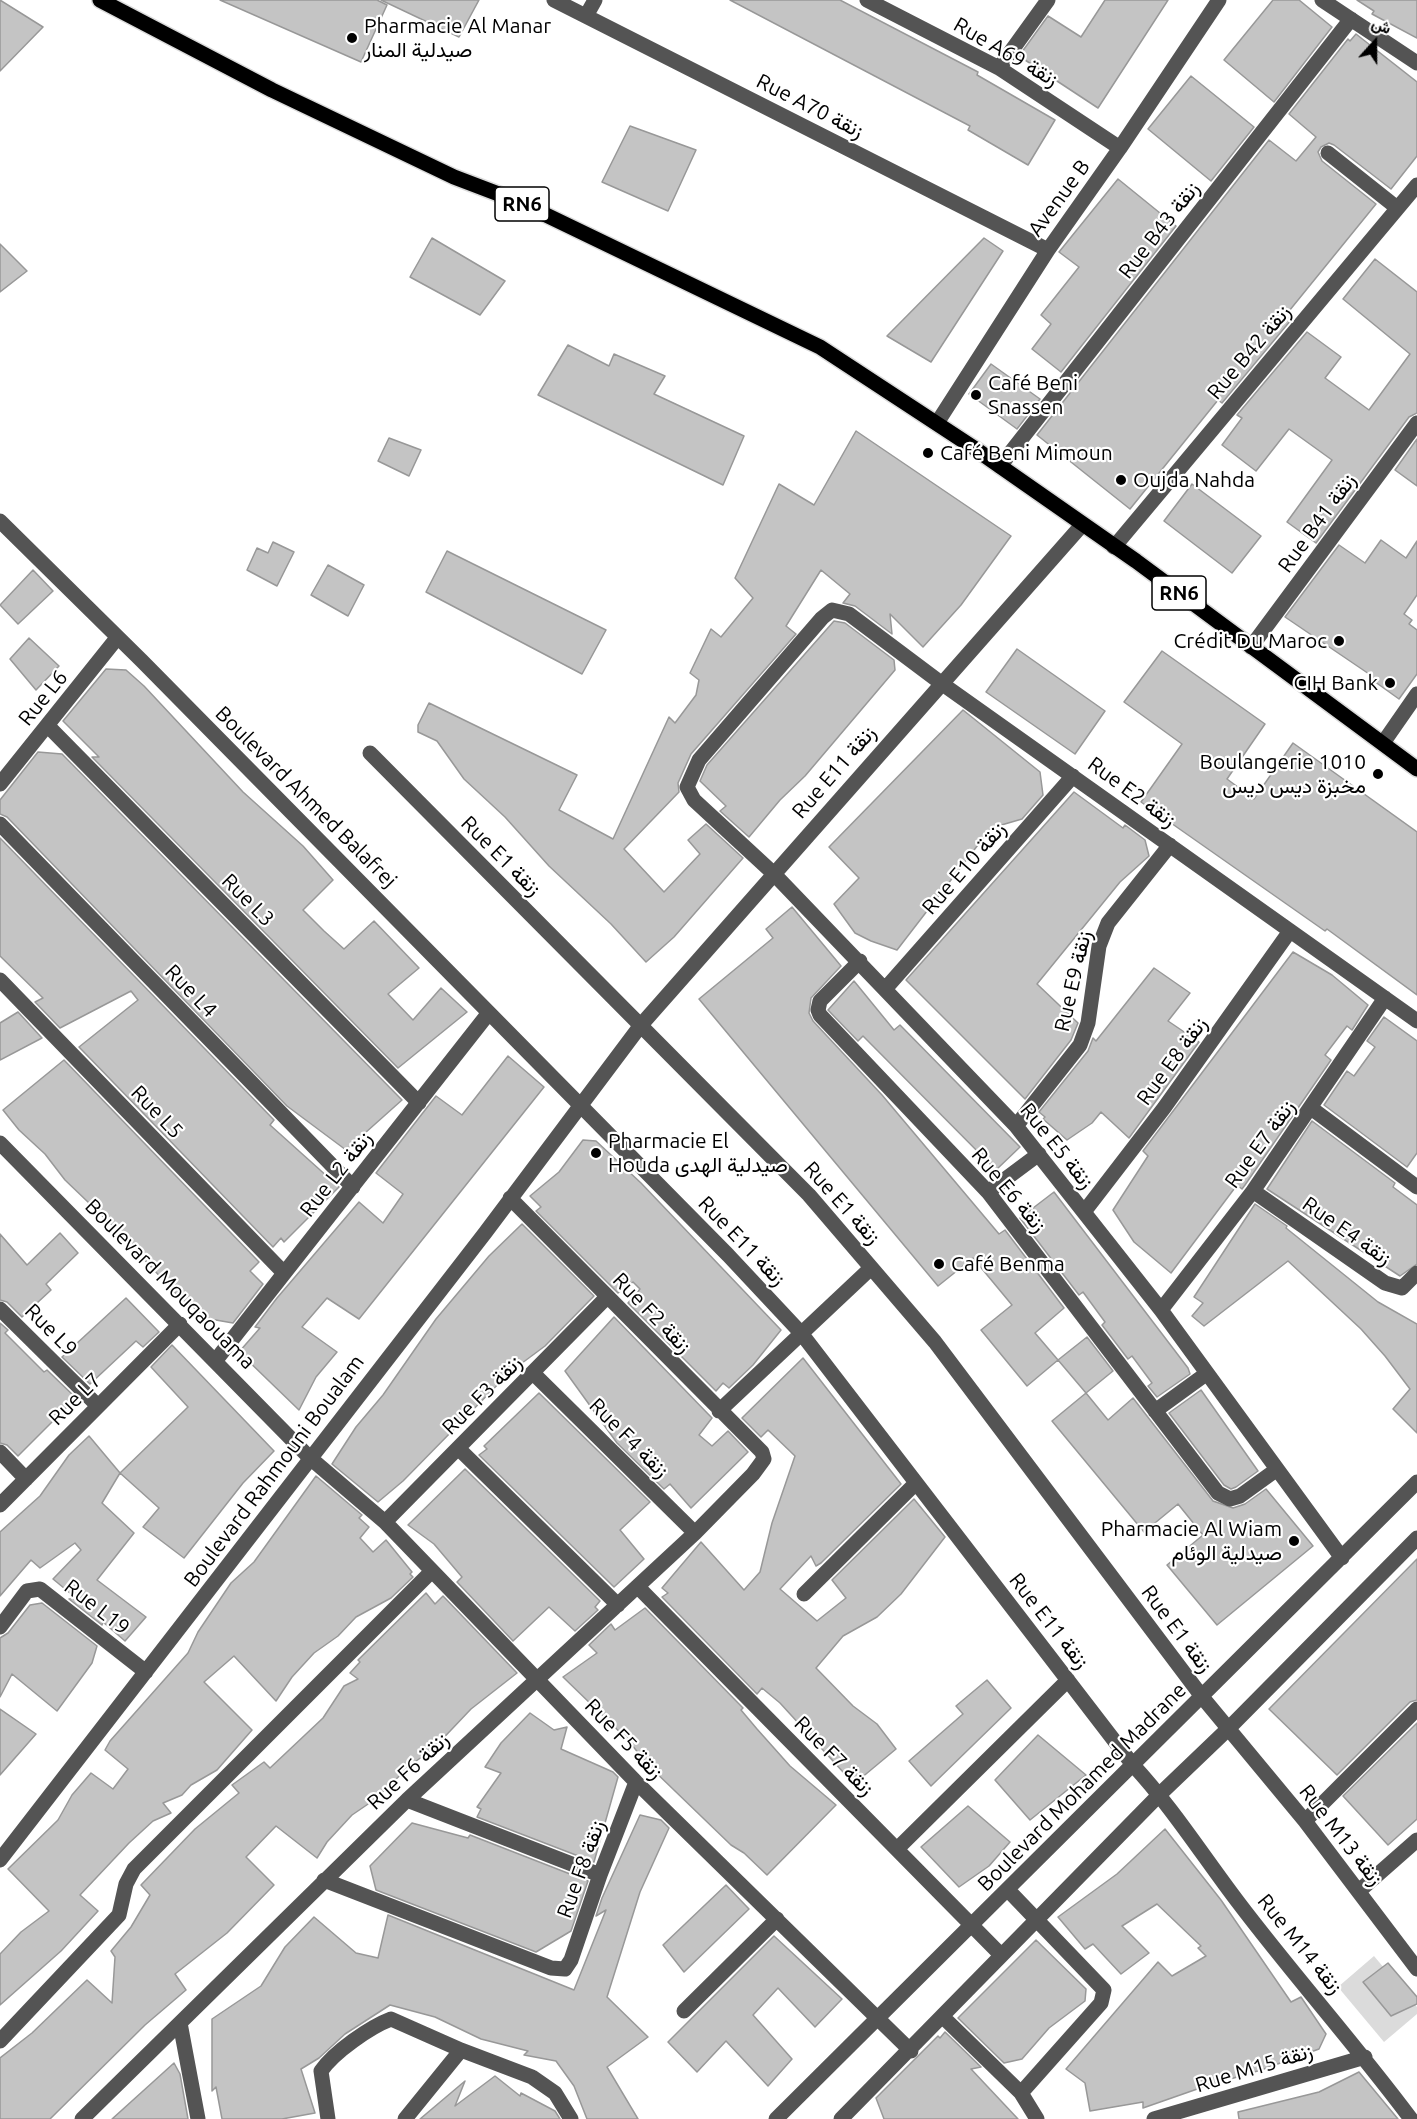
<!DOCTYPE html>
<html>
<head>
<meta charset="utf-8">
<style>
	body { margin:0 }
	#map { position:relative; width:1417px; height:2119px; overflow:hidden; background:#fff; font-family:Ubuntu,Vazirmatn,sans-serif }
	canvas { display:block }
	.north { position:absolute; left:1345px; top:12px; width:60px; height:60px; -webkit-text-stroke:4px #fff; paint-order:stroke; rotate:21deg; font-size:16px; font-weight:700; line-height:24px; text-align:center; color:#000 }
	.north::after { content:''; display:block; margin:auto; width:21px; height:27px; background:#000; clip-path:polygon(50% 0,100% 100%,50% 72%,0 100%) }
</style>
</head>
<body>
<div id="map">
<canvas width="1417" height="2119"></canvas>
<div class="north">ش</div>
</div>
<script>
const context = document.querySelector('canvas').getContext('2d');
context.lineJoin = 'round';
function fill(path, color) { context.fillStyle = color; context.fill(path, 'evenodd'); }
function strokePath(path, color, width, dash) { context.strokeStyle = color; context.lineWidth = width; context.lineCap = dash ? 'butt' : 'round'; context.setLineDash(dash || []); context.stroke(path); }
function drawText(font, color, halo, rows, align = 'center') {
  context.font = font + ' Ubuntu,Vazirmatn,sans-serif'; context.lineWidth = 4.5; context.setLineDash([]); context.textBaseline = 'middle'; context.strokeStyle = halo; context.fillStyle = color; for (const [text, x, y, turn = 0] of rows) {
    context.save(); context.translate(x, y); context.rotate((+turn || 0) * Math.PI / 180); context.textAlign = isNaN(turn) ? turn : align; if (halo) context.strokeText(text, 0, 0); context.fillText(text, 0, 0); context.restore();
  }
}
const green = new Path2D(`
	M1374,1956L1417,2007V2014L1384,2042L1338,1987Z`);
const building = new Path2D(`
	M0,0L43,27L0,71Z
	M220,0H377L387,5L361,62Z
	M381,0H479L459,37Z
	M730,0H840L978,72L977,75L1055,120L1028,165L968,130L970,126Z
	M1105,0H1168L1098,108L1019,56L1048,16L1081,37Z
	M1273,0H1299L1332,27L1274,102L1224,60Z
	M1357,0H1417V38L1372,14L1374,11Z
	M1356,34L1417,82V156L1391,189L1334,145L1329,143L1321,147L1318,152L1322,161L1376,204L1285,316L1291,320L1222,403L1218,400L1130,509L1037,435L1269,140L1296,161L1316,137L1289,114L1348,39L1350,41Z
	M1191,76L1254,127L1211,181L1148,129Z
	M630,126L696,150L668,211L602,182Z
	M1118,179L1176,226L1061,372L1032,349L1051,324L1041,315L1079,267L1059,252Z
	M432,238L505,281L480,315L410,277Z
	M984,238L1003,251L931,362L887,336Z
	M0,244L27,271L0,292Z
	M1375,259L1417,292V413L1409,417L1316,543L1287,522L1332,460L1289,429L1256,471L1222,445L1242,418L1237,415L1307,332L1341,357L1325,378L1369,410L1410,354L1343,299Z
	M568,345L609,366L614,354L665,376L654,394L744,436L723,485L538,395Z
	M991,364L1040,399L1017,429L969,394Z
	M856,431L1011,536L961,605L923,647L890,614L892,634L855,606L843,603L850,594L821,570L786,626L796,634L691,754L678,783L679,792L624,849L664,892L700,854L688,840L706,824L743,858L674,937L646,962L611,924L549,866L505,817L464,779L437,741L418,732V725L429,703L577,775L559,810L613,839L669,717L675,723L696,695L699,680L690,673L711,629L721,637L753,598L735,578L779,484L814,505Z
	M389,438L421,450L409,476L378,461Z
	M1417,439V486L1395,470Z
	M1192,484L1261,536L1232,573L1164,521Z
	M1381,540L1406,558L1417,541V595L1404,614L1412,620L1409,624L1417,630V674L1399,699L1371,679L1372,676L1285,617L1339,545L1365,563Z
	M273,542L294,552L277,586L247,570L257,548L268,553Z
	M447,551L606,630L582,674L426,592Z
	M328,565L364,585L348,616L311,595Z
	M33,570L53,591L18,624L0,605Z
	M834,621L845,623L894,660L895,670L805,776L780,800L749,837L720,811L726,806L700,781L707,765Z
	M29,638L59,666L36,690L10,659Z
	M1017,649L1105,711L1075,754L986,692Z
	M1162,651L1265,724L1227,779L1254,799L1293,743L1417,832V995L1327,929L1325,931L1141,802L1182,744L1124,702Z
	M106,669L126,670L144,686L243,792L303,846L333,880L303,910L324,931L344,949L374,921L419,968L388,994L413,1020L441,988L467,1012L398,1068L92,757H99L63,721Z
	M963,710L1040,772L1043,795L1022,819L991,828L897,950L871,941L855,933L834,904L859,878L829,847Z
	M38,752L62,754L402,1100L346,1150L287,1106L7,817L0,814V800Z
	M1074,792L1123,828L1125,825L1145,840L1149,856L1120,882L1037,984L1078,1023L1071,1040L1025,1099L906,980Z
	M0,838L274,1120L270,1125L339,1187L284,1242L281,1238L273,1247L79,1047L138,1000L131,991L60,1028L35,1002L43,998L0,956Z
	M792,907L841,966L811,998L809,1013L813,1021L882,1095L999,1234L1005,1230L1064,1308L1035,1333L1058,1360L1027,1386L981,1330L1012,1305L973,1258L938,1286L699,999L773,938L766,929Z
	M1293,952L1332,975L1368,1005L1352,1030L1347,1026L1325,1055L1331,1060L1245,1185L1242,1189L1237,1185L1171,1273L1134,1242L1113,1210L1148,1156L1143,1151Z
	M1154,968L1190,993L1168,1021L1199,1042L1129,1138L1101,1112L1092,1123L1067,1140L1043,1119L1045,1117L1039,1112L1088,1051L1093,1038L1096,1041Z
	M854,981L894,1030L900,1025L1020,1147L996,1170L863,1036L858,1041L828,1010Z
	M18,1012L42,1038L0,1060V1023Z
	M1384,1017L1417,1041V1153L1407,1167L1324,1105L1347,1071L1354,1076L1375,1047L1367,1041Z
	M508,1056L544,1087L359,1319L327,1298L302,1327L337,1352L316,1377L299,1410L239,1352L260,1328L255,1327L277,1298L359,1202L383,1223L403,1194L376,1173L436,1096L462,1115Z
	M64,1060L259,1262L250,1271L263,1284L233,1323L210,1319L180,1298L114,1227L65,1180L45,1154L19,1130L3,1110Z
	M1312,1121L1395,1183L1393,1187L1417,1205V1264L1400,1276L1267,1189Z
	M583,1140L596,1141L641,1183L781,1330L753,1365L729,1388L723,1383L716,1391L628,1303L640,1289L633,1282L618,1293L536,1211L541,1207L530,1196L559,1172Z
	M1054,1192L1188,1368L1190,1374L1157,1397L1148,1386L1152,1383L1132,1356L1128,1359L1102,1325L1105,1322L1083,1292L1079,1295L1020,1218Z
	M1255,1204L1287,1226L1286,1228L1378,1302L1417,1324V1433L1393,1409L1410,1389L1385,1356L1361,1329L1288,1261L1204,1326L1192,1316L1203,1303L1194,1297Z
	M522,1224L594,1296L545,1346L510,1372L403,1481L378,1502L332,1464L356,1427L383,1395L436,1319L489,1256Z
	M60,1233L78,1253L46,1284L51,1290L22,1317L7,1302L0,1300V1234L27,1265Z
	M126,1298L159,1332L143,1347L136,1341L90,1384L62,1357Z
	M614,1317L712,1418L699,1435L712,1446L728,1431L748,1452L691,1508L670,1484L664,1489L617,1443L565,1371Z
	M0,1323L8,1330L5,1333L44,1372L47,1370L76,1398L18,1456L7,1445L0,1443Z
	M1087,1337L1113,1371L1086,1393L1058,1360Z
	M172,1345L274,1451L243,1483L184,1558L143,1527L159,1508L120,1473L188,1407L151,1367Z
	M803,1358L901,1484L821,1563L816,1566L811,1556L780,1589L817,1621L846,1598L832,1580L914,1499L945,1537L901,1594L877,1617L843,1636L816,1668L853,1706L877,1724L896,1749L854,1784L780,1703L762,1688L757,1694L662,1597L668,1593L662,1588L701,1542L744,1590L760,1572L772,1523L795,1456L768,1430L761,1437L742,1418Z
	M1201,1390L1258,1471L1236,1487L1231,1489L1224,1485L1169,1413Z
	M539,1393L650,1502L620,1530L644,1559L614,1587L479,1455L487,1449L484,1446Z
	M1086,1393L1108,1420L1133,1398L1213,1501L1233,1508L1245,1504L1266,1489L1313,1546L1217,1625L1167,1565L1203,1535L1178,1504L1144,1532L1052,1421Z
	M89,1436L120,1473L102,1503L134,1533L97,1580L146,1617L125,1641L103,1622L102,1625L69,1599L76,1598L53,1579L81,1550L75,1543L40,1568L31,1560L0,1596V1532L40,1496L69,1455Z
	M465,1469L600,1601L595,1607L598,1610L575,1631L549,1607L513,1641L457,1582L462,1577L434,1544L408,1525Z
	M316,1476L362,1515L359,1518L369,1527L360,1538L373,1552L386,1540L412,1572L410,1574L413,1577L391,1598L356,1617L338,1636L314,1653L292,1677L276,1701L234,1656L204,1682L252,1730L217,1770L191,1785L182,1795L163,1803L171,1813L153,1821L129,1843L80,1895L98,1911L61,1951L0,2005V1954L21,1932L49,1911L8,1869L58,1820L72,1795L91,1773L113,1789L128,1769L105,1750L110,1741L188,1653L198,1632L231,1583L254,1562Z
	M1417,1559V1700L1410,1702L1337,1775L1269,1709Z
	M426,1593L435,1604L443,1596L517,1673L471,1709L433,1749L412,1764L374,1800L352,1815L327,1842L317,1858L276,1826L246,1857L274,1885L227,1933L175,1974L186,1990L145,2025L50,2119H0V2058L32,2033L87,1980L112,2003L115,1957L111,1951L131,1927L150,1895L141,1885L195,1829L239,1793L232,1785L264,1762L270,1768L323,1718L344,1686L358,1679L350,1673L360,1662L358,1660Z
	M42,1603L97,1646L92,1663L57,1711L12,1674L0,1697V1638L8,1633L30,1605Z
	M645,1608L743,1708L741,1710L757,1729L790,1766L836,1805L767,1875L744,1853L731,1845L647,1764L628,1740L563,1677L597,1653L589,1645L611,1624L615,1630Z
	M987,1680L1011,1708L931,1786L909,1761L963,1714L956,1706Z
	M0,1709L36,1734L0,1775Z
	M530,1713L554,1730L567,1727L561,1749L613,1772L618,1777L594,1862L477,1817L481,1809L477,1807L501,1773L485,1767L501,1743Z
	M1417,1723V1819L1388,1845L1343,1796Z
	M1038,1735L1086,1775L1030,1820L995,1780Z
	M968,1806L1010,1842L989,1866L959,1887L921,1847Z
	M640,1815L661,1820L669,1828L640,1892L607,1997L648,2037L607,2067L638,2119H587L574,2086L556,2061L524,2055L528,2051L481,2039L435,2017L390,2005L345,2034L319,2058L301,2069L315,2113L282,2119H222L216,2087L212,2091V2019L261,1986L285,1947L314,1917L356,1953L378,1958L388,1915L574,1990L606,1910L596,1916L602,1898Z
	M412,1823L468,1838L470,1835L588,1881L571,1931L536,1952L376,1890L370,1866Z
	M1165,1829L1221,1900L1291,2002L1301,1997L1326,2034L1319,2049L1261,2070L1203,2087L1143,2108V2102L1090,2111L1085,2083L1066,2069L1158,1962L1172,1976L1206,1956L1198,1948L1201,1946L1157,1904L1122,1926L1149,1953L1121,1974L1093,1944L1085,1949L1058,1917L1117,1874Z
	M726,1885L749,1909L684,1972L663,1945Z
	M774,1936L842,1999L815,2027L778,1988L753,2015L792,2059L768,2086L726,2041L697,2072L668,2042Z
	M1036,1940L1086,1989L1085,2001L1049,2028L1022,2059L1004,2063L958,2018Z
	M1388,1963L1417,1997V2004L1391,2016L1363,1982Z
	M945,2032L981,2067L971,2069L1018,2119H884L876,2098L938,2036L940,2038Z
	M174,2063L180,2074L188,2119H112Z
	M1359,2072L1398,2119H1239L1238,2112L1319,2092Z
	M495,2076L520,2096L521,2093L555,2111L560,2119H420L465,2081L455,2106Z`);
const minor = new Path2D(`
	M554,0L1048,250
	M867,0L999,68L1120,148
	M1322,0L1417,63
	M586,16L595,0
	M999,68L1048,0
	M1328,153L1396,207
	M937,423L1048,250L1120,148L1219,0
	M1000,466L1351,19
	M0,521L142,661L728,1255L801,1333L1133,1765C1172,1807 1203,1856 1238,1902C1294,1976 1356,2045 1411,2119
	M1114,547L1417,185
	M1251,647L1417,423
	M48,726L419,1103
	M1383,743L1417,694
	M370,753L809,1195L935,1342L1203,1698L1305,1821L1417,1969
	M0,784L117,638
	M0,824L353,1187
	M860,961L820,1001L818,1010L820,1015L988,1192L1218,1493L1230,1499L1240,1496L1276,1470
	M0,980L284,1273
	M886,988L1073,776
	M1311,1108L1417,1187
	M1016,1126L1080,1045L1088,1023L1099,946L1108,923L1170,845
	M0,1143L309,1457L385,1522L636,1782L911,2051
	M1253,1191L1385,1283L1402,1288L1417,1273
	M988,1192L1039,1154
	M1084,1212L1164,1108L1290,931
	M0,1309L98,1406
	M1161,1310L1253,1191L1385,998
	M216,1360L488,1014
	M534,1374L695,1533
	M719,1411L871,1268
	M1155,1411L1206,1374
	M458,1448L618,1605
	M0,1452L26,1479
	M0,1505L180,1324
	M385,1522L607,1297
	M1342,1558L1161,1310L1016,1126L773,873L694,800L687,787L699,760L822,618L832,610L849,614L941,683L1417,1021
	M638,1587L1001,1955
	M804,1594L916,1483
	M0,1627L27,1591L40,1589L146,1672
	M407,1800L600,1875
	M1305,1821L1417,1709
	M897,1849L1068,1680
	M0,1860L485,1233L641,1025L1082,525
	M324,1880L551,1968L565,1969L571,1960L600,1875L636,1782
	M1008,1890L1104,1990L1101,2003L1021,2093
	M1359,1891L1417,1840
	M684,2011L777,1919
	M943,2017L1021,2093L1037,2119
	M180,2023L198,2119
	M0,2041L119,1915L126,1884L134,1869L432,1571
	M82,2119L407,1800L695,1533L753,1474L764,1459L762,1452L510,1198
	M328,2119L321,2071C334,2052 370,2027 391,2019L461,2050L532,2077L555,2093L571,2119
	M405,2119L461,2050
	M776,2119L1417,1482
	M841,2119L1160,1794L1229,1728L1417,1538
	M1154,2119L1365,2057`);
const major = new Path2D(`
	M100,0L272,90L454,177L517,201L820,347L974,448L1136,561L1417,769`);
const markers = [
	[352,38,6,"#000"],
	[976,395,6,"#000"],
	[928,453,6,"#000"],
	[1121,480,6,"#000"],
	[1339,641,6,"#000"],
	[1390,683,6,"#000"],
	[1378,774,6,"#000"],
	[596,1153,6,"#000"],
	[939,1264,6,"#000"],
	[1294,1541,6,"#000"]
];
const shields = [
	[522,204,54],
	[1179,593,54]
];
const shieldNames = [
	["RN6",522,204],
	["RN6",1179,593]
];
const poiNames = [
	["Pharmacie Al Manar",364,26],
	["صيدلية المنار",364,50],
	["Café Beni",988,383],
	["Snassen",988,407],
	["Café Beni Mimoun",940,453],
	["Oujda Nahda",1133,480],
	["Crédit Du Maroc",1327,641,"right"],
	["CIH Bank",1378,683,"right"],
	["Boulangerie 1010",1366,762,"right"],
	["مخبزة ديس ديس",1366,786,"right"],
	["Pharmacie El",608,1141],
	["Houda صيدلية الهدى",608,1165],
	["Café Benma",951,1264],
	["Pharmacie Al Wiam",1282,1529,"right"],
	["صيدلية الوئام",1282,1553,"right"]
];
const streetNames = [
	["Rue A69 زنقة",1006,52,30],
	["Rue A70 زنقة",810,106,27],
	["Avenue B",1059,198,-54],
	["Rue B43 زنقة",1159,230,-52],
	["Rue B42 زنقة",1249,352,-50],
	["Rue B41 زنقة",1317,523,-54],
	["Rue L6",43,698,-51],
	["Rue E11 زنقة",834,772,-49],
	["Rue E2 زنقة",1132,792,36],
	["Boulevard Ahmed Balafrej",306,797,45],
	["Rue E1 زنقة",501,856,45],
	["Rue E10 زنقة",964,868,-49],
	["Rue L3",248,900,45],
	["Rue E9 زنقة",1073,981,-77],
	["Rue L4",191,991,46],
	["Rue E8 زنقة",1172,1061,-54],
	["Rue L5",157,1112,46],
	["Rue E7 زنقة",1260,1144,-54],
	["Rue E5 زنقة",1057,1146,51],
	["Rue L2 زنقة",336,1174,-52],
	["Rue E6 زنقة",1009,1190,50],
	["Rue E1 زنقة",842,1203,48],
	["Rue E4 زنقة",1347,1231,35],
	["Rue E11 زنقة",742,1241,46],
	["Boulevard Mouqaouama",170,1284,45],
	["Rue F2 زنقة",652,1313,46],
	["Rue L9",51,1330,45],
	["Rue F3 زنقة",482,1395,-45],
	["Rue L7",75,1399,-45],
	["Rue F4 زنقة",629,1438,45],
	["Boulevard Rahmouni Boualam",274,1471,-53],
	["Rue L19",97,1607,38],
	["Rue E11 زنقة",1049,1621,52],
	["Rue E1 زنقة",1177,1629,53],
	["Rue F5 زنقة",624,1739,46],
	["Rue F7 زنقة",834,1756,45],
	["Rue F6 زنقة",408,1771,-43],
	["Boulevard Mohamed Madrane",1082,1787,-45],
	["Rue M13 زنقة",1341,1835,52],
	["Rue F8 زنقة",581,1869,-70],
	["Rue M14 زنقة",1300,1944,51],
	["Rue M15 زنقة",1254,2068,-17]
];
fill(green, '#dbdbdb');
fill(building, '#c4c4c4');
strokePath(building, '#989898', 1.5);
strokePath(major, '#dbdbdb', 18);
strokePath(minor, '#545454', 15);
strokePath(major, '#000', 15);
for (const [x, y, r, color] of markers) { const dot = new Path2D(); dot.arc(x, y, r, 0, 2 * Math.PI); context.fillStyle = color; context.fill(dot); strokePath(dot, '#fff', 2); }
for (const [x, y, w] of shields) { const box = new Path2D(); box.roundRect(x - w / 2, y - 17, w, 34, 4.5); context.fillStyle = '#fff'; context.fill(box); strokePath(box, '#000', 1.5); }
drawText('bold 20px', '#000', null, shieldNames);
drawText('21px', '#000', '#fff', poiNames, 'left');
drawText('21px', '#000', '#fff', streetNames);
</script>
</body>
</html>
